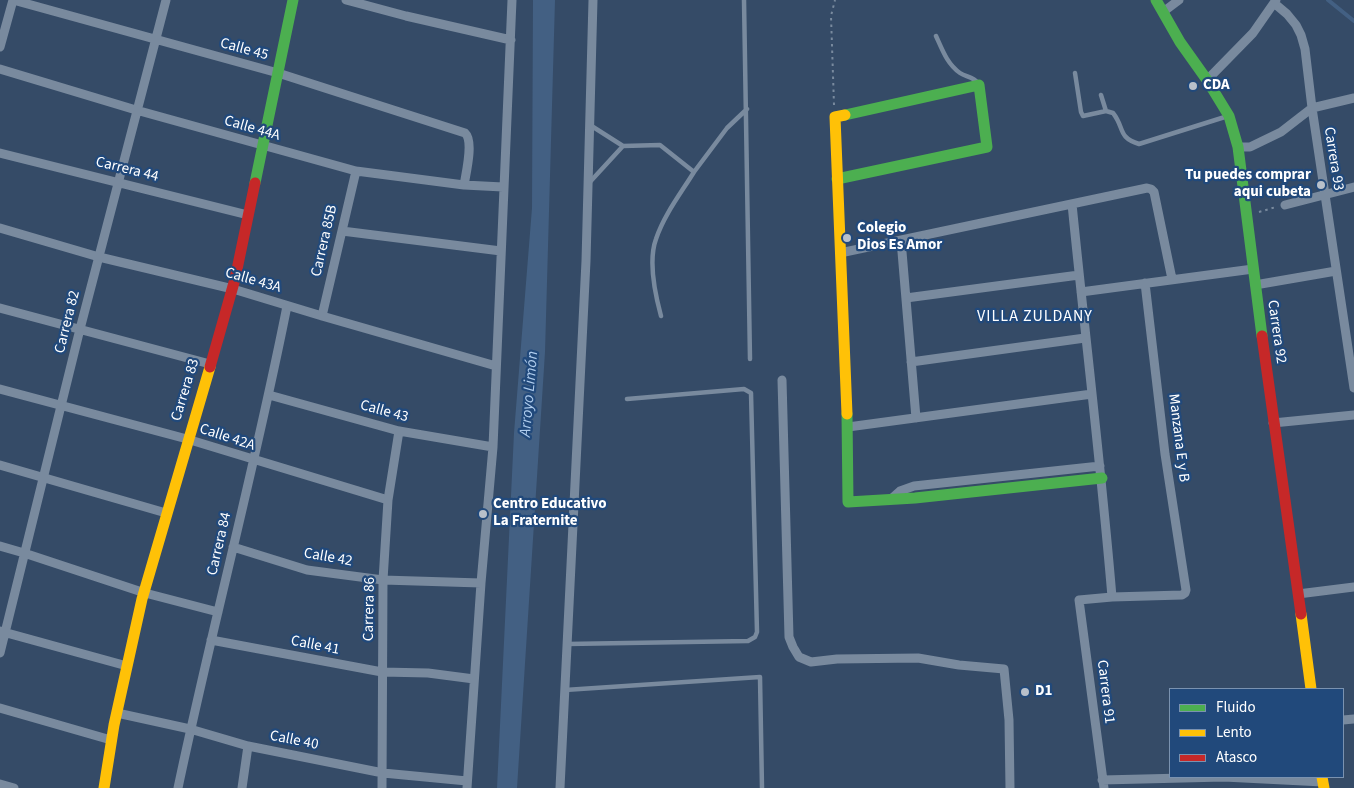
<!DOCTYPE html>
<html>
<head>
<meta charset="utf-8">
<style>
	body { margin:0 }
	#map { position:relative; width:1354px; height:788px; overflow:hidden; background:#354b67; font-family:"Source Sans 3",sans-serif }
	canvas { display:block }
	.legend { position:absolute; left:1169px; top:688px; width:175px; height:90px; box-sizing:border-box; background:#21497b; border:1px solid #7a92b0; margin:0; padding:6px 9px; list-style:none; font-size:15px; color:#fff }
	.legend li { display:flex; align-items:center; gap:10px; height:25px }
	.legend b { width:25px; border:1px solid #7a92b0 }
</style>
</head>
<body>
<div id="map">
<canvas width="1354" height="788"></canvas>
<ul class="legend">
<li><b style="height:6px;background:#4caf50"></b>Fluido</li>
<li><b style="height:6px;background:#ffc107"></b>Lento</li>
<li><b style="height:6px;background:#c62828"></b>Atasco</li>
</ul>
</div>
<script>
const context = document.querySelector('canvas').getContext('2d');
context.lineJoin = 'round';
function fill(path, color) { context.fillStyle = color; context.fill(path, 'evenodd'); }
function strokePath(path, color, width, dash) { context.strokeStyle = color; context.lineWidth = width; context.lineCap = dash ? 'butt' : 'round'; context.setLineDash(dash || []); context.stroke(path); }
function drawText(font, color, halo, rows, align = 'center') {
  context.font = font + ' "Source Sans 3",sans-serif'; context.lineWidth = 4.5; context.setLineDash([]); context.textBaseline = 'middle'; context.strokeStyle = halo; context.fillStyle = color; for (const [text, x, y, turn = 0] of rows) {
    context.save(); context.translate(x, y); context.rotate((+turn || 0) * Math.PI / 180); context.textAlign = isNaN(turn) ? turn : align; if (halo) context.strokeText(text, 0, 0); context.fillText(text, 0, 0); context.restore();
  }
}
const water = new Path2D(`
	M533,0H555L545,352L517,788H497L514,433L532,208Z`);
const stream = new Path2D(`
	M1328,0L1354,21`);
const path = new Path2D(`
	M834,105L831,16L835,0
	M1259,212L1276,207`);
const lane = new Path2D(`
	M744,0L750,359
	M936,36C942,49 947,64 960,73C966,77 973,77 978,83
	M1075,73L1081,112L1083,116L1106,111L1113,113C1125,128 1117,137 1139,144L1228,116
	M1101,95L1106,111
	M590,125L623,146
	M589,183L623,146L660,145L694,172L727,128L747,109
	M661,316C655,294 648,261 656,239C664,215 681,193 694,172
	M567,644L748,641L755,637L757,632L751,393L744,389L627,399
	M565,690L760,677L762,788`);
const street = new Path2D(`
	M13,0L278,73L465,133C474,141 466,173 464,185
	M346,0L406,16L511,40
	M1274,3L1287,14L1296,25L1301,35L1305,49L1312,108L1354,388
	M1163,12L1179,0
	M0,47L13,0
	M0,69L136,110L356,171L464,185L503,187
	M1207,80L1253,33L1276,0
	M1238,147H1250L1281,132L1312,108L1354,98
	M0,153L248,215
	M1072,204C1085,335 1101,465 1112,597
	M1285,205L1354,187
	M0,228L99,257L233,289L322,316L496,366
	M342,231L501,251
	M901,240L916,418
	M840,253L1147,188L1151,189L1154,192L1172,279
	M1255,285L1336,271
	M1081,292L1253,269
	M906,298L1079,275
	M0,308L210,364
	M322,316L356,171
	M911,362L1085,338
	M782,380L789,637L793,647L799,657L811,662L837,659L918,658L959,665L1004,669L1009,720L1010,788
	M0,389L187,439L388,500
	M269,395L399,431L493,447
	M1273,423L1354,415
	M848,427L1092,394
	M0,465L166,513
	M891,499L900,491L914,486L1100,466
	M0,546L24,553L145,593L218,612
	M233,547L307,570L383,580L481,583
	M1298,594L1354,587
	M0,631L127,666
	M211,640L382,672L428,673L474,679
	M0,653L80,329L166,0
	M0,708L111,740
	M117,713L190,729L248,746L383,773L467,781
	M1343,720L1354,719
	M1102,780L1224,777L1323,782
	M0,784L14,788
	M178,788C212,627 255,468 287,306
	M242,788L248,746
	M382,788L383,580L388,500L399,431
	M467,788L481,583L493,447L512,0
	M560,788L586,261L593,0
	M1104,788L1079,600L1112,597L1182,595L1185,593L1186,590L1165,454L1145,283`);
const fast = new Path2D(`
	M1156,0L1180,42L1207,80L1229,116L1238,147L1262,336
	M837,179L987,147L979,85L845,115
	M255,183L293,0
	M847,414L848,502L915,498L1102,478`);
const slow = new Path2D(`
	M845,115L835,117L847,414
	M1301,614L1311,689
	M1322,777L1324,788
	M104,788L114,725L142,599L210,367`);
const jam = new Path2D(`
	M1262,336L1301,614
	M210,367L235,279L255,183`);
const markers = [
	[1193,86,5,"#b8c0ca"],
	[1321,185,5,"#b8c0ca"],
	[847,238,5,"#b8c0ca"],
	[483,514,5,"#b8c0ca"],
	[1025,692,5,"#b8c0ca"]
];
const streetNames = [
	["Calle 45",244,50,15],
	["Calle 44A",252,129,16],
	["Carrera 93",1333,159,81],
	["Carrera 44",127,170,14],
	["Carrera 85B",325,241,-77],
	["Calle 43A",253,281,16],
	["Carrera 82",68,322,-76],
	["Carrera 92",1276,332,82],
	["Carrera 83",186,390,-73],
	["Calle 43",384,412,15],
	["Calle 42A",227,438,18],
	["Manzana E y B",1178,438,83],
	["Carrera 84",220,544,-77],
	["Calle 42",328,558,10],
	["Carrera 86",370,609,-89],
	["Calle 41",315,646,11],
	["Carrera 91",1105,692,83],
	["Calle 40",294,741,11]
];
const poiNames = [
	["CDA",1203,86],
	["Tu puedes comprar",1311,176,"right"],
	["aqui cubeta",1311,193,"right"],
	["Colegio",857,229],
	["Dios Es Amor",857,246],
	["Centro Educativo",493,505],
	["La Fraternite",493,522],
	["D1",1035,692]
];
const neighbourhoodNames = [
	["VILLA ZULDANY",1035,317]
];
const waterNames = [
	["Arroyo Limón",530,394,-85]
];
fill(water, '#436083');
strokePath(stream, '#436083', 4);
strokePath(path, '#798a9e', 2, [2.5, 4]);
strokePath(lane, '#798a9e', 4.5);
strokePath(street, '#798a9e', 9);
strokePath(fast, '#4caf50', 11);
strokePath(slow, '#ffc107', 11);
strokePath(jam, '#c62828', 11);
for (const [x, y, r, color] of markers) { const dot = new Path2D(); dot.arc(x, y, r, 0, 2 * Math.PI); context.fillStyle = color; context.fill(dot); strokePath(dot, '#21497b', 2); }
drawText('15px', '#fff', '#21497b', streetNames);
drawText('bold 15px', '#fff', '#21497b', poiNames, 'left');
context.letterSpacing = '1px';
drawText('16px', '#fff', '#21497b', neighbourhoodNames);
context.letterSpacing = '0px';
drawText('italic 16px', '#afcced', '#21497b', waterNames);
</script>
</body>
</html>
